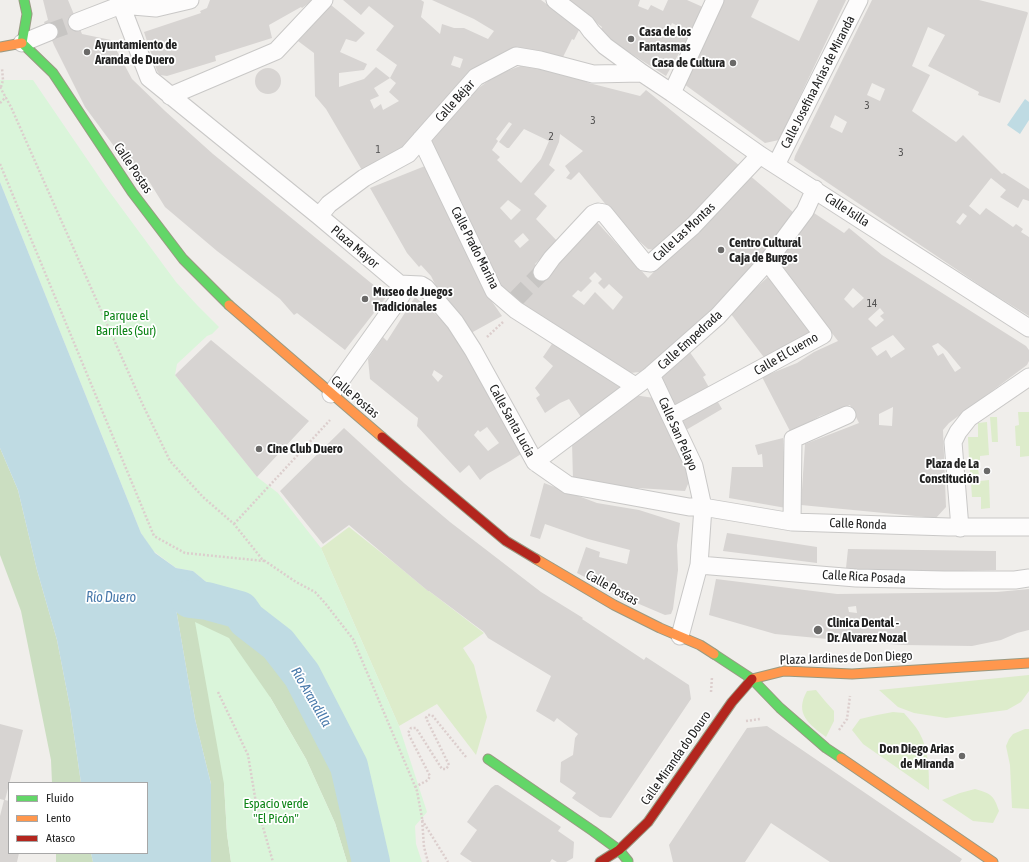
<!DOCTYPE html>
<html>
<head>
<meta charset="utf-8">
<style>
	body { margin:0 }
	#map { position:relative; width:1029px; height:862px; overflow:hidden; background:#f0eeeb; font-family:"Asap Condensed",sans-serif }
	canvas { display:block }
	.legend { position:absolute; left:8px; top:782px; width:140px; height:72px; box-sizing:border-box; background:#fff; border:1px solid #a7a7a7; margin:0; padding:5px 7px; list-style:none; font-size:12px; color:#222 }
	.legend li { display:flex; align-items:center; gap:8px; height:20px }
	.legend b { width:20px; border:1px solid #a7a7a7 }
</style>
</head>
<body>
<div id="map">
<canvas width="1029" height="862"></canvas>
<ul class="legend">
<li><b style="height:5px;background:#63d668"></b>Fluido</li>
<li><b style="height:5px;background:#ff974d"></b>Lento</li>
<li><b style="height:5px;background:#b3261e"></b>Atasco</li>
</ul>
</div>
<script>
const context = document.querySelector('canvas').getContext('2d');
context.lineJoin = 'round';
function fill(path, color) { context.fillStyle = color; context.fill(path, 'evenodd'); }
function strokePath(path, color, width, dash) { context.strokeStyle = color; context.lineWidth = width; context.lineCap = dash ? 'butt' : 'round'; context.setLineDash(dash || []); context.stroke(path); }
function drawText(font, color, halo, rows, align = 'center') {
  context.font = font + ' "Asap Condensed",sans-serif'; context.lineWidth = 3.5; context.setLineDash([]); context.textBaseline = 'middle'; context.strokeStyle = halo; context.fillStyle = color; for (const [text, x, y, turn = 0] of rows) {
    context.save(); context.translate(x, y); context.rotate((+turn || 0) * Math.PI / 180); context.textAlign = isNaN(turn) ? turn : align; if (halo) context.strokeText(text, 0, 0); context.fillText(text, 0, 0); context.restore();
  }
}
const grass = new Path2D(`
	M1018,412H1029V456L1020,457V446H1016L1015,426L1019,425Z
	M990,417H997L998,442H992Z
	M987,422L989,455L980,456V460H969L968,437H978V423Z
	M978,469L980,481L989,480L990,508L981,509V497H972L970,470Z
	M349,527L398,566L428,591H429L484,633L463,648L474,665L487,717L476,755L437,704L399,726L321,548Z
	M1029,675V691L1021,702L1007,710L946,718L914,713L898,707L879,690Z
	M816,690L825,701L834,711V721L826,737C809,724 794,714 807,691Z
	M893,712L904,713C909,719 915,725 919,732C929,749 929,772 929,790L863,744L852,730L860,719L877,715Z
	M1025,729H1029V809L1012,808L1010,765L1006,746L1009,739L1013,734Z
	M975,789C990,793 994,795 999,811L993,823L973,821L942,800L960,793Z`);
const forest = new Path2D(`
	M0,448L18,490L37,570L57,640L70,707L81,783H52L51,760L21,611L0,555Z
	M174,597L231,615L240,610L247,620L278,644L302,675L349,766L371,862H347L335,823L306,759L270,697L224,784L227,834L231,862H211V784L195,719Z
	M56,853H91L93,862H56Z`);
const park = new Path2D(`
	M0,80H33L106,187L176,282L197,305L219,327L212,334L207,336L177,364L175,375L257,477L278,493L321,548L399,726L427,812L415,826L416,844L422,862H371L350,772L306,683L288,658L240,610L193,571L176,568L152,550L141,533L0,182Z
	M195,622L229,638L270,697L306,759L335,823L347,862H231L227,834L224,784Z`);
const water = new Path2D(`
	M1025,99L1029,102V120L1020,134L1007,125Z
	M0,182L141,533L155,553L176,568L193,571L240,610L231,615L174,597L195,719L211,784V862H93L91,853H147V783H81L70,707L57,640L37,570L18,490L0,448Z`);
const river = new Path2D(`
	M190,599L207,601L240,610L247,620L278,644L302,675L349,766L371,862`);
const building = new Path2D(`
	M43,0H68L82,34L111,40L132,79L165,111L213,154L387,296L345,350L297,313L294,315L280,299L217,251L165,207L147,178L142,184L135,177L138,172L119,153L85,107L54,45L44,22L48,20Z
	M210,0H313L302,8L301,7L269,25L272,38L215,56L216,61L167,76L160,75L157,71L144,32L201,13L200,11L207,8Z
	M343,0H421L424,2L421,17L440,34L442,24L454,28H464L488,39L494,31L474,19L432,0H541L580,28L574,40L572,39L560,63L517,50L403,147L363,172L326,109L315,96L314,53L298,41L331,5L365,33L356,42L346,39L340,52L367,64L364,70L339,73V87L364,79L376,67L390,78L397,65L376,50L394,26L369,6L361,15ZM454,56L463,59L460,68L451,65ZM390,78L396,83L389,92L399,101L383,110L381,104L374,109L370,100L379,96L374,88Z
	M565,0H640L638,6L648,10L651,5L663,11L668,0H687L705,8L666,76L599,33L602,27ZM672,23L680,27L675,37L668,33Z
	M723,0H759L751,17L799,41L818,0H846L779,140L765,143L684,84Z
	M872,0H979L1027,12L1028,13L1000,103L978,95L979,92L928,66L945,35L928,27L912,66L930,75L912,111L956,142L963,135L1002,174L1004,173L1029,189V201L1023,199L1018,208L1000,197L1006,190L991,178L969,206L980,215L986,208L1013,227L1016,224L1023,229L1021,232L1029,237V316L990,292L794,160L795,156ZM872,83L885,89L880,101L867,95ZM835,115L847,122L842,133L830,127ZM963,213L967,216L960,225L956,222Z
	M523,65L555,67L589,83L640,96L646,90L740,166L727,181L657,250L648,249L639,241L638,242L612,212L579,172L571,180L566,178L570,173L565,166L583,151L560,134L559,142L549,165L555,170L534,194L547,206L536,219L558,242L535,264L544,274L594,219L648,278L748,174L794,213L716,314L640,372L630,373L566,337L500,289L426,140L472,93L496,75ZM509,122L512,124L499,142L507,148H509L524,129L549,141L541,159L521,183L497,160L500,157L492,150L498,141L496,139ZM508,200L521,210L511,220L500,208ZM523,233L529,240L520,248L514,241ZM595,272L602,279L598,283L604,289L609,284L623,297L613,310L595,292L584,305L572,296L578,290L581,292L592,281L589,278Z
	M255 81a13 13 0 1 1 26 0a13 13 0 1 1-26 0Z
	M430,164L486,293L502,316L471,333L439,292L431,276L421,265L419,267L407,253L370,188Z
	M814,213L844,233L849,228L882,255L1026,346L1029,350V361L1027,365L949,423L943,430L946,507L936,518L801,505L805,444L859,423L850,405L820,416L791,433L762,377L797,363L814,352L838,341L777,261ZM853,288L864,298L853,308L844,299ZM880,308L884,313L880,316L884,320L876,327L868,319ZM893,335L905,349L891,358L886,350L877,356L871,348ZM938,343L947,351L961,368L955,372L943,353L938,356L932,346ZM893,407L892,426L879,425V414Z
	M769,276L815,329L766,360L731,314L748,295Z
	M415,297L440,318L465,348L521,454L510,461L487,474L480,480L469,465L460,473L417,426L418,418L370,379L368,359L383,337L387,341ZM434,370L443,376L438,382L432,375ZM487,427L499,443L488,451L474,435L478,430L480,432Z
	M211,340L309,421L257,477L175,375Z
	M554,341L594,367L623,390L581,417L569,399L560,403L545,413L536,398L540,395L535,388L553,366L543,357Z
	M689,351L706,375L703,377L711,391L676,410L661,375Z
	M634,395L654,398L691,477L685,491L621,487L573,480L572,442Z
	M715,397L722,409L686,430L679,417Z
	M344,428L404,483L450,522L541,592L583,618L582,619L644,660L646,657L689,685L691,699L611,818L600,817L572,798L576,793L560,782L561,762L573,755L575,738L578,734L557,718L554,722L536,711L551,676L488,638L484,632L429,591H428L349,525L323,544L280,491Z
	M783,438L786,508L729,498L732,467H763L762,454L758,455L755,445Z
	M544,483L597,503L639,510L680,523L677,545L678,570L673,609L671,614L665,615L625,598L577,573L586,547L600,552L599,557L627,564L630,550L588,539L545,524L540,539L530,536Z
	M727,533L817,547V563L723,551Z
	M848,549L996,551V570L894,573L859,570L846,568Z
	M716,579L837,594L997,592L1029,589V630L1017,633L1001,640L972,646L904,645L859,642L775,634L709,615ZM856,606L857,613L849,612L848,607Z
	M0,724L23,730L5,800L9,801V853H19L17,862H0V816L4,800L0,799Z
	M767,726L962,859L960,862H830L771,823L745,862H673L669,845L747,728Z
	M495,785H498L561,827L558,831L574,842L573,858L566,862H557L552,859L550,862H472L460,854L477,830L467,822L491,788Z`);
const streetTunnel = new Path2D(`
	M49,32L77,22
	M515,300L542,272`);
const path = new Path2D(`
	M0,87L11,107L142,403L170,461L203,497L234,524L262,559L296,582L315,592L325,603L353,639L417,791L422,818L424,847L428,862
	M1,87L3,80L2,68
	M0,103L6,97
	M0,164L154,536L185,553L264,561
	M487,337L503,322
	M234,524L330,420
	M218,692L248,755L256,803L273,862
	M711,692L712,677
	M746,721L760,719
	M839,730L847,719L850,696
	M415,787L428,780L430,776L408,733L411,728H416L442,769H446L449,765L426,718L428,715H432L466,757
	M422,820L448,862`);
const street = new Path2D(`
	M555,0L586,24L591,31L605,46L642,73L672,93L760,155L1029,328
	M121,5L149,78L319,216L402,286L404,290L401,296L331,394
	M77,22L121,5L156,8L190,0
	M22,43L49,32
	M672,93L715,0
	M170,96L276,51L324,0
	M421,139L494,291L516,310L635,386
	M776,165L859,0
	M319,216L329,204L364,178L408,154L476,77L516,56L540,60L593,74L642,73
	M542,272L552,258L593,214L598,212L604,213L644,262L651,263L693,226L760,155
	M399,284L421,285L426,288L455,322L473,350L535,462L568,485L689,507H703L792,522L949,527H1029
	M651,375L694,466L703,507L699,565L680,636
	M671,417L823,335L773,269L767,262
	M535,462L651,375L718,316L767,262L805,211L815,189
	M792,522L793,439L847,415
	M960,528L953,442L958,432L969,418L1029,377
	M699,565L856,578L944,580H1015L1029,578`);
const fast = new Path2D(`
	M22,43L53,73L132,192L183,259L229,305
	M22,43L27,14L24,0
	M714,654L752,679L780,708L826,748L841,758
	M488,759L593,831L619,850L628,861`);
const slow = new Path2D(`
	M0,47L22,43
	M229,305L382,437
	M536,559L614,605L660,628L700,645L714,654
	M752,679L784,671L852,674L1029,663
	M841,758L993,862`);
const jam = new Path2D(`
	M382,437L506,541L536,559
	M600,862L619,850L648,822L732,702L752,679`);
const markers = [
	[631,39,4,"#6a6968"],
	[87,52,4,"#6a6968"],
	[733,63,4,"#6a6968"],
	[721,250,4,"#6a6968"],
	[365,299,4,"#6a6968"],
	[259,449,4,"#6a6968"],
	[987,471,4,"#6a6968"],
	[818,630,5,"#6a6968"],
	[962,756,4,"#6a6968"]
];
const numberNames = [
	["3",867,106],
	["3",593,121],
	["2",551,137],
	["1",378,150],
	["3",901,153],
	["14",872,304]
];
const poiNames = [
	["Casa de los",639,32],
	["Fantasmas",639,47],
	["Ayuntamiento de",95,45],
	["Aranda de Duero",95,60],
	["Casa de Cultura",725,63,"right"],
	["Centro Cultural",729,243],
	["Caja de Burgos",729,258],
	["Museo de Juegos",373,292],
	["Tradicionales",373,307],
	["Cine Club Duero",267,449],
	["Plaza de La",979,464,"right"],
	["Constitución",979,479,"right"],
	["Clinica Dental -",827,623],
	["Dr. Alvarez Nozal",827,638],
	["Don Diego Arias",954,749,"right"],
	["de Miranda",954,764,"right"]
];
const streetNames = [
	["Calle Josefina Arias de Miranda",818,82,-63],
	["Calle Béjar",455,101,-48],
	["Calle Postas",133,168,56],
	["Calle Isilla",847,210,33],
	["Calle Las Montas",684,232,-43],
	["Plaza Mayor",355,247,40],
	["Calle Prado Marina",475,248,63],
	["Calle Empedrada",690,340,-42],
	["Calle El Cuerno",786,354,-30],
	["Calle Postas",355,397,40],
	["Calle Santa Lucía",512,421,61],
	["Calle San Pelayo",678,434,66],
	["Calle Ronda",858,524,2],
	["Calle Rica Posada",864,577,3],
	["Calle Postas",612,588,29],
	["Plaza Jardines de Don Diego",846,658,-2],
	["Calle Miranda do Douro",676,758,-55]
];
const parkNames = [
	["Parque el",126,316],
	["Barriles (Sur)",126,331],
	["Espacio verde",276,804],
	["\"El Picón\"",276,819]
];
const waterNames = [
	["Río Duero",111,598],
	["Río Arandilla",311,697,60]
];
fill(grass, '#ddeccb');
fill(forest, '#cbdec1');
fill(park, '#daf5da');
fill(water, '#bfdbe3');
strokePath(river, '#bfdbe3', 38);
fill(building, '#d7d4d2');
strokePath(streetTunnel, '#c7c5c3', 17, [17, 8]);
strokePath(street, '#c9c8c7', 19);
strokePath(fast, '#999a82', 11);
strokePath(slow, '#999a82', 11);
strokePath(jam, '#999a82', 11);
strokePath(path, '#dccecd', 2.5, [2, 2]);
strokePath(street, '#fdfcfc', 17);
strokePath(fast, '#63d668', 9);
strokePath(slow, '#ff974d', 9);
strokePath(jam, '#b3261e', 9);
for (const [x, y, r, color] of markers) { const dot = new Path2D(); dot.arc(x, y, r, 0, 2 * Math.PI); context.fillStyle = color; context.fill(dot); strokePath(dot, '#fff', 1.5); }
drawText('11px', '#4f4e4e', null, numberNames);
drawText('bold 13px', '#222', '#fff', poiNames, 'left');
drawText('13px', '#222', '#fff', streetNames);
drawText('13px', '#0c8416', '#fff', parkNames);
drawText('italic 14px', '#4a7aab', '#fff', waterNames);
</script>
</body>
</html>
